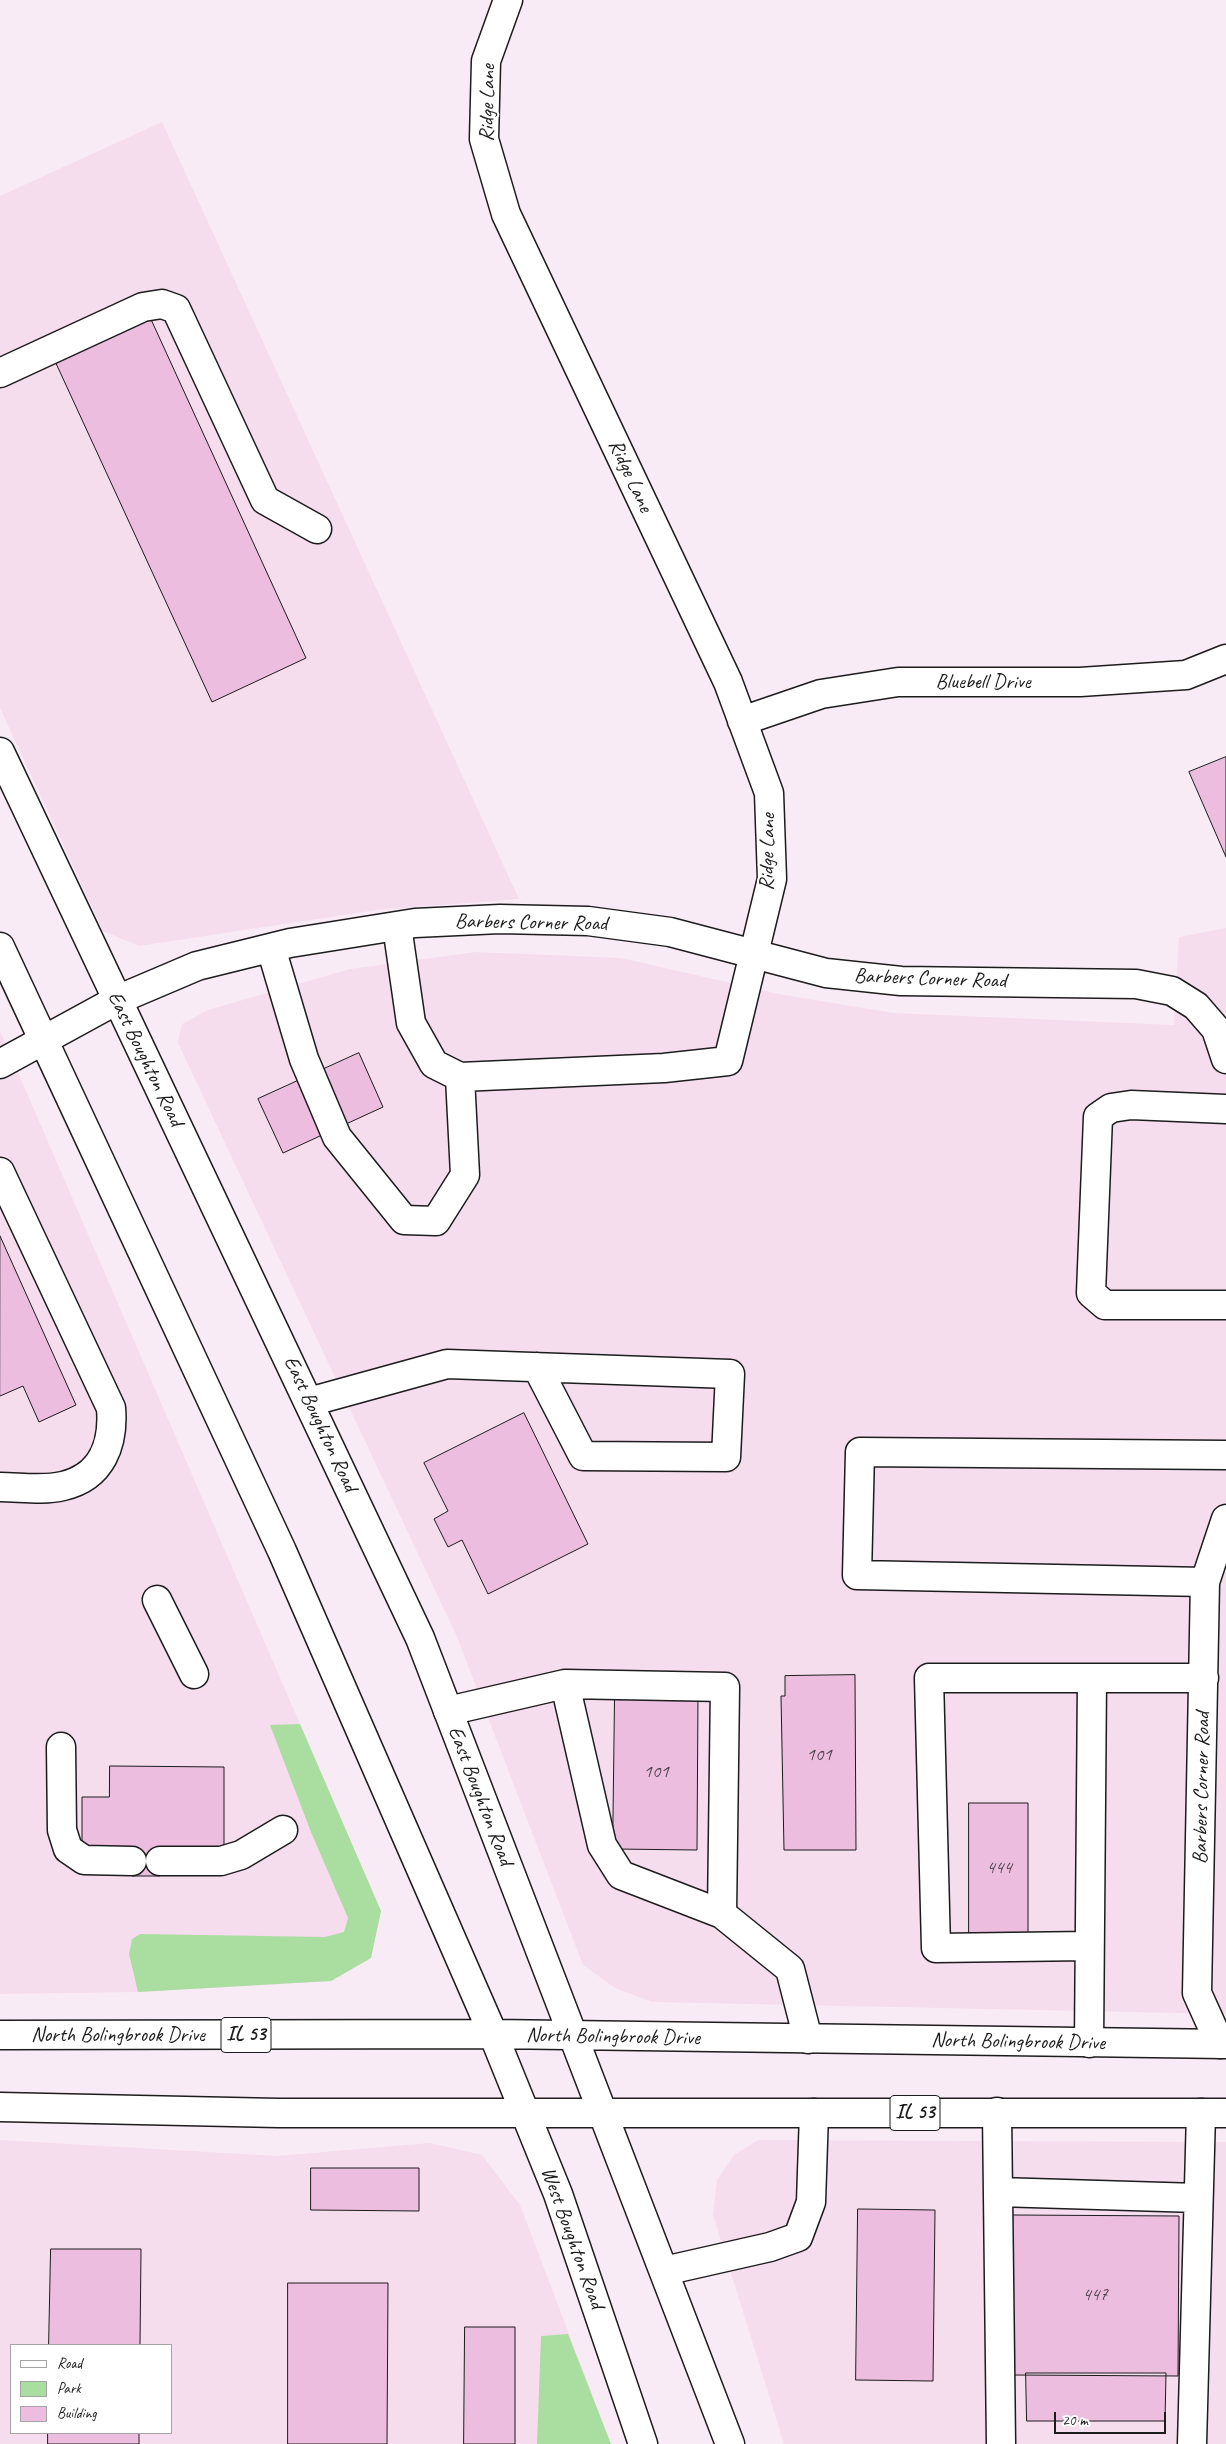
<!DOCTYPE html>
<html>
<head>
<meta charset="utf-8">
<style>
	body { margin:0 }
	#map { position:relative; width:1226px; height:2444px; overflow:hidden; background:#f9ebf5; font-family:Caveat,sans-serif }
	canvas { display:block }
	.legend { position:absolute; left:10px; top:2344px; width:162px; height:90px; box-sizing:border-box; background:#fff; border:1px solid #a4a4a4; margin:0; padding:6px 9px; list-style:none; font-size:15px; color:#1c1c1c }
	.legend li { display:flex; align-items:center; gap:10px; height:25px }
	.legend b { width:25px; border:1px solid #a4a4a4 }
	.scale { position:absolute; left:1054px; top:2412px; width:112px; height:22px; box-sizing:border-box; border:2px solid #1c1c1c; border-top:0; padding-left:6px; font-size:15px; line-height:18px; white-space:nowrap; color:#1c1c1c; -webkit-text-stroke:4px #fff; paint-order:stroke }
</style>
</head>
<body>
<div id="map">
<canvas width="1226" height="2444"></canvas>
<ul class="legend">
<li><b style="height:6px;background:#fff"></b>Road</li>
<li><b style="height:14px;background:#a9dea0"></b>Park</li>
<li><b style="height:14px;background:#ecbddf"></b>Building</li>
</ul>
<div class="scale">20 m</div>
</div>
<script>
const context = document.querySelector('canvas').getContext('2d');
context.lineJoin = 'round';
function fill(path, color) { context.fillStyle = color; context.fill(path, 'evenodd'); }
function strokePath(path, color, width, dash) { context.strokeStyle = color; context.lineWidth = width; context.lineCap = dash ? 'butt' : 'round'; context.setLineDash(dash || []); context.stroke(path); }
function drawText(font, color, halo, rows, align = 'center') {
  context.font = font + ' Caveat,sans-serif'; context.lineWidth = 4; context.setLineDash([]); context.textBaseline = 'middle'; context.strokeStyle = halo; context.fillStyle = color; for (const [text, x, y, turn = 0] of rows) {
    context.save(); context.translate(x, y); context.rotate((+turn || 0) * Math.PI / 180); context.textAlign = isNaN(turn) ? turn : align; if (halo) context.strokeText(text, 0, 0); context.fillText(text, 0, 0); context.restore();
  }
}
const built = new Path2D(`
	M162,122L519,899L377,910L139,946L103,931L0,708V196Z
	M1226,928V2014L652,2002L615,1988L583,1965L457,1637L178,1043L182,1024L208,1010L350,969L476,952L621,958L779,994L894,1013L1174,1025L1179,937Z
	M0,1031L381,1911L371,1958L331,1981L138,1992L0,1994Z
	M0,2140L277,2156L430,2143L482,2155L520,2205L611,2444H0ZM11,2345H171V2433H11Z
	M758,2140L1226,2142V2444H784L713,2215L717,2180L734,2155Z`);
const green = new Path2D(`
	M300,1724L381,1911L371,1958L331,1981L138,1992L129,1954L132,1939L140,1934L325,1937L344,1932L348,1918L311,1832L270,1725Z
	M568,2334L611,2444H537L541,2336Z`);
const building = new Path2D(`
	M149,315L306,658L212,702L54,359Z
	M1226,757V857L1189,772Z
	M359,1053L383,1107L283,1153L258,1099Z
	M0,1236L76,1405L39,1422L23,1386L0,1396Z
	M524,1413L588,1544L488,1594L462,1540L448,1547L434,1519L448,1511L424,1463Z
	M855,1675L856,1850H784L781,1696H785V1676Z
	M615,1693L698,1694L697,1850L613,1849Z
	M110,1766L224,1767V1852H161L160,1876H132V1852L82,1851V1797H109Z
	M969,1803H1028V1933H969Z
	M311,2168H419V2211L311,2210Z
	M858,2209L935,2210L933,2381L856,2380Z
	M1013,2215L1179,2216L1178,2376L1012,2375Z
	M51,2249H141L140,2345H49Z
	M288,2283H388L387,2444H288Z
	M465,2327H515V2444H464Z
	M1026,2373H1166L1165,2421H1027Z
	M48,2433H139V2444H48Z`);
const minor = new Path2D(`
	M0,373L143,307L162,304L176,309L265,500L317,529
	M742,721L821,694L898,682H1080L1186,675L1226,659
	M397,926L411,1023L434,1064L460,1077L664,1068L728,1061L772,879L769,793L728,682L506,214L484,139L486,61L508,0
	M271,948L304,1059L337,1137L404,1220L436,1221L465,1175L460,1077
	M0,1064L117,1000L197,966L290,943L415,923L500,919L588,921L670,932L826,973L901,981L1136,984L1172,991L1196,1006L1216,1029L1226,1059
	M1226,1109L1131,1105L1111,1108L1098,1117L1091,1293L1105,1305H1226
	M0,1172L111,1408C114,1444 102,1477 63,1486C43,1491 20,1487 0,1487
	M309,1402L447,1364L730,1374L726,1457L583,1456L537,1367
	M1205,1582L857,1575L860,1452L1226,1455
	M157,1600L194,1674
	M565,1684L725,1687L722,1914
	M448,1711L565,1684L602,1845L621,1875L722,1914L790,1969L808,2039
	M61,1747L62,1830L68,1849L84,1860L132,1861
	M160,1861H221L241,1855L283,1830
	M1088,1946L936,1948L929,1678H1204
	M1089,2043L1092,1678
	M1220,2044L1197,1993L1205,1582L1226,1519
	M997,2112L1001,2444
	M998,2192L1198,2198
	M664,2271L770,2247L798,2237L811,2202L814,2113
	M1192,2444L1201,2113`);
const major = new Path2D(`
	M0,752L420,1638L730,2444
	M0,947L282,1551L493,2034L558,2194L643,2444
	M0,2035L493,2034L1226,2044
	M0,2107L278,2113H1226`);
const numberNames = [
	["101",819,1755],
	["101",656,1772],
	["444",999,1868],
	["447",1095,2295]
];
const shields = [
	[246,2035,50],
	[915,2113,50]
];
const shieldNames = [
	["IL 53",246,2035],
	["IL 53",915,2113]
];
const streetNames = [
	["Ridge Lane",488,103,-89],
	["Ridge Lane",630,476,65],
	["Bluebell Drive",983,682],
	["Ridge Lane",768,852,-89],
	["Barbers Corner Road",531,923,1],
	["Barbers Corner Road",930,979,2],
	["East Boughton Road",145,1059,64],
	["East Boughton Road",320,1424,65],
	["Barbers Corner Road",1202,1788,-89],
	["East Boughton Road",480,1796,69],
	["North Bolingbrook Drive",118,2035],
	["North Bolingbrook Drive",613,2037,1],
	["North Bolingbrook Drive",1018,2042,1],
	["West Boughton Road",572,2238,70]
];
fill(built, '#f5ddee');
fill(green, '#a9dea0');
fill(building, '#ecbddf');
strokePath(building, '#1c1c1c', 1);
strokePath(minor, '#1c1c1c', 31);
strokePath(major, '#1c1c1c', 31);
strokePath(minor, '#fff', 28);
strokePath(major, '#fff', 28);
drawText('19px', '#50444d', null, numberNames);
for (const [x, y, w] of shields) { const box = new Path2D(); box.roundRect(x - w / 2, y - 17.5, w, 35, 4); context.fillStyle = '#fff'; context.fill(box); strokePath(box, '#1c1c1c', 1); }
drawText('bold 20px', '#1c1c1c', null, shieldNames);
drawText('21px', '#1c1c1c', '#fff', streetNames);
</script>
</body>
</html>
